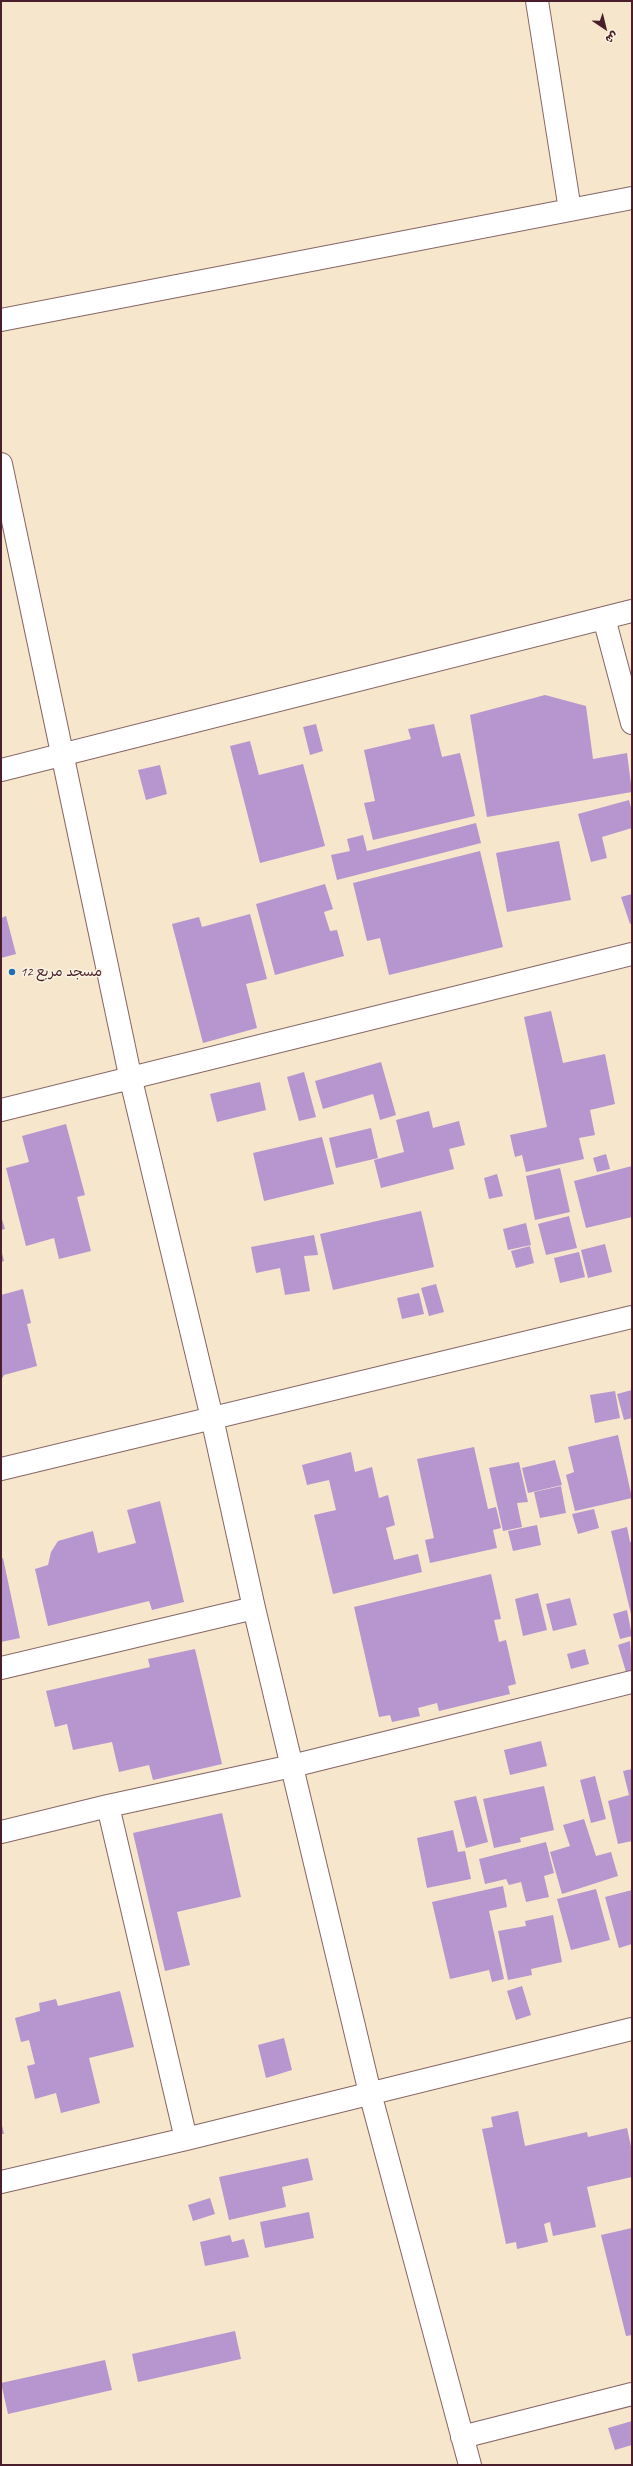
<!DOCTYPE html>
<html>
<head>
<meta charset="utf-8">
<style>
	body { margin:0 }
	#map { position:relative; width:633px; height:2466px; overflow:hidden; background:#f5e6cc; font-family:Caveat,"Playpen Sans Arabic",sans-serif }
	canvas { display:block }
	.frame { position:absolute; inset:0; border:2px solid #4a1f2b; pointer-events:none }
	.north { position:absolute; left:585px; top:8px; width:40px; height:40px; -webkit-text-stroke:3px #fcf5e5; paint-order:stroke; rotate:145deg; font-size:11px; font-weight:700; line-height:16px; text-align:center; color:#4a1f2b }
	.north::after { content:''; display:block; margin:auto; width:14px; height:18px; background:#4a1f2b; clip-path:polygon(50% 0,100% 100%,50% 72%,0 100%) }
</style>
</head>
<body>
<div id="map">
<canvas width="633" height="2466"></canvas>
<div class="frame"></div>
<div class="north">ش</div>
</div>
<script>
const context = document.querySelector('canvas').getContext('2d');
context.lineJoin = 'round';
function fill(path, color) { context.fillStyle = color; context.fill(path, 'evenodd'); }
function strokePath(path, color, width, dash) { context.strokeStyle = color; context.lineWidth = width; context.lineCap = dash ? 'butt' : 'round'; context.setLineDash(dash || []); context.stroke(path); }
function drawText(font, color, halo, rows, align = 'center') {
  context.font = font + ' Caveat,"Playpen Sans Arabic",sans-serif'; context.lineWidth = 3; context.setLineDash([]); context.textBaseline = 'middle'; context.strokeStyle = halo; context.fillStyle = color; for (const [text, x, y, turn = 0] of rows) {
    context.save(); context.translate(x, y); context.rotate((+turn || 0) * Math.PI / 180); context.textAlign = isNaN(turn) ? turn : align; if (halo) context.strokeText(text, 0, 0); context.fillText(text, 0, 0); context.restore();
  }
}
const building = new Path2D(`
	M545,695L586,706L593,759L627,753L632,792L487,817L470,715Z
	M316,724L323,751L310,755L303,727Z
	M434,724L442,757L460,753L475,816L373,840L364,803L375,801L364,750L411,739L408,729Z
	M250,741L259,775L303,764L325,846L260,863L230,746Z
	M160,765L167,794L146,800L138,770Z
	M629,800L632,811V828L602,837L607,858L591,862L578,814Z
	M476,823L481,843L337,880L331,855L350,851L347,839L363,835L367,851Z
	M559,841L571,900L507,912L496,853Z
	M480,851L503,947L389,975L380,938L367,941L353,883Z
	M325,884L333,909L324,912L330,931L337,930L344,956L275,975L256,904Z
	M632,894V923L630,924L621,897Z
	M250,914L267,979L246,984L257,1028L203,1043L172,924L199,917L202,927Z
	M6,916L16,954L1,958V918Z
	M551,1011L563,1063L605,1054L615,1104L590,1110L595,1135L579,1138L584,1159L526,1172L522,1155L515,1157L510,1135L547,1127L524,1017Z
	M381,1062L396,1115L380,1120L373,1094L323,1109L315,1081Z
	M304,1072L316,1117L299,1121L287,1077Z
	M260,1082L266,1110L217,1122L210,1094Z
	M429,1111L433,1128L459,1121L465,1145L449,1149L454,1169L381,1188L374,1160L404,1152L396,1120Z
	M66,1124L85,1195L77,1197L91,1251L59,1259L54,1238L26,1246L6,1168L29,1162L22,1136Z
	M371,1128L378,1158L336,1168L329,1138Z
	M322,1137L334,1184L264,1201L253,1153Z
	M606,1154L610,1169L597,1172L593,1158Z
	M632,1166V1217L586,1228L574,1181Z
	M560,1168L570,1212L535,1220L526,1176Z
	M497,1174L503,1196L489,1199L484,1178Z
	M421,1211L434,1267L333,1290L320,1234Z
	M1,1216L5,1229L1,1230Z
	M569,1216L577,1248L546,1255L538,1224Z
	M526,1223L531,1245L508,1250L503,1229Z
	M314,1235L318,1255L304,1256L310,1291L285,1295L280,1268L256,1273L251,1247Z
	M605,1244L612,1272L588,1278L581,1250Z
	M530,1246L534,1263L516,1268L511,1251Z
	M1,1249L4,1261L1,1262Z
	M579,1252L585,1277L560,1283L554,1258Z
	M436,1284L444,1312L429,1316L421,1288Z
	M23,1289L31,1323L27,1324L37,1366L4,1375L1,1380V1295Z
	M419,1293L424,1314L402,1319L397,1298Z
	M632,1390V1418L624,1420L617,1394Z
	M615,1391L620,1418L595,1423L590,1395Z
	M618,1435L632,1498L575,1511L566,1475L574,1472L568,1447Z
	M474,1447L488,1509L496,1507L501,1528L493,1530L497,1548L430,1563L425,1540L434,1538L417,1459Z
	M351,1452L355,1472L372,1467L379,1498L388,1495L395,1525L386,1528L394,1560L418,1554L422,1572L333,1594L314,1515L336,1510L329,1480L307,1485L302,1465Z
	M555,1460L562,1485L528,1493L522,1468Z
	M519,1462L528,1502L517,1503L522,1527L503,1531L489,1468Z
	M561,1486L566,1513L540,1518L534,1492Z
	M160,1501L184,1602L152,1610L149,1601L48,1626L35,1569L48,1565L51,1552L58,1541L93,1531L98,1553L136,1543L127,1510Z
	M594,1509L599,1528L578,1534L572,1514Z
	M537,1525L541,1545L513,1551L508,1531Z
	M627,1527L630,1542L632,1541L631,1614L611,1531Z
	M3,1558L20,1638L1,1642V1559Z
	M491,1574L501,1619L494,1620L499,1642L506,1640L516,1684L508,1686L510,1694L439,1711L437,1703L418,1708L420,1716L392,1722L390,1715L379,1717L354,1607Z
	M538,1593L547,1630L523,1636L515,1599Z
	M570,1598L577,1625L553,1631L546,1604Z
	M627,1610L632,1636L620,1639L613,1614Z
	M630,1641L632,1670L626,1672L618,1645Z
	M195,1649L222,1764L153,1780L149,1765L119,1772L112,1742L73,1750L67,1724L55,1727L46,1691L150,1667L148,1659Z
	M585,1649L589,1664L571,1669L567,1654Z
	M541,1741L547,1766L510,1775L504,1750Z
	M632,1769V1841L618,1844L608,1801L629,1795L623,1771Z
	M595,1776L606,1819L591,1823L580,1780Z
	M544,1786L554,1830L520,1838L521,1842L494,1848L483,1799Z
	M476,1796L488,1842L466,1848L454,1801Z
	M222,1813L241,1897L177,1912L190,1965L165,1971L133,1833Z
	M584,1819L596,1856L611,1852L618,1876L562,1894L550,1852L570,1846L563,1825Z
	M453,1830L458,1852L465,1851L471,1879L427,1888L417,1838Z
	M546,1842L554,1873L544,1876L549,1897L526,1902L521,1882L509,1885L506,1879L485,1884L479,1859Z
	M503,1886L507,1907L489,1911L504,1979L492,1982L489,1970L450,1979L432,1902Z
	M596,1889L610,1940L571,1950L557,1899Z
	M632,1890V1944L619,1948L605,1897Z
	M553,1915L562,1962L531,1969L532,1975L508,1980L498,1931L526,1926L525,1921Z
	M522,1986L531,2015L516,2020L507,1991Z
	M120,1991L134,2047L89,2058L100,2103L61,2113L56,2093L35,2099L27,2066L35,2064L29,2040L21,2042L15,2018L40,2011L39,2003L56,1999L58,2006Z
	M284,2038L292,2070L266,2078L258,2045Z
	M518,2111L525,2146L587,2132L588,2137L627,2128L632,2151V2177L587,2187L596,2227L553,2236L550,2222L544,2224L548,2242L517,2249L516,2242L506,2244L482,2129L493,2127L491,2117Z
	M1,2121L4,2134H1Z
	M308,2158L313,2180L282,2187L286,2207L229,2220L219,2177Z
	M210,2198L215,2214L193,2221L188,2205Z
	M309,2212L314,2238L265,2248L260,2222Z
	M632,2228V2335L626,2336L601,2235Z
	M230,2235L232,2242L244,2239L249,2257L205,2266L200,2242Z
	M235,2331L241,2359L138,2382L132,2354Z
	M105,2360L112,2390L8,2414L1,2383Z
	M632,2421V2445L615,2450L608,2428Z`);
const street = new Path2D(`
	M537,1L570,210
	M1,320L632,198
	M1,464L131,1080L212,1418L254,1608L370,2093L470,2465
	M604,618L632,723
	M1,770L632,611
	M1,1110L632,954
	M1,1469L632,1317
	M1,1668L254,1608
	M108,1806L186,2139
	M1,1832L108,1806L292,1766L632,1682
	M1,2182L186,2139L632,2029
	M462,2437L632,2394`);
const markers = [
	[12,972,4,"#1f6fb2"]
];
const poiNames = [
	["مسجد مربع 12",20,972]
];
fill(building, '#b795cf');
strokePath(street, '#866563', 24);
strokePath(street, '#fff', 22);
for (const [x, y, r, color] of markers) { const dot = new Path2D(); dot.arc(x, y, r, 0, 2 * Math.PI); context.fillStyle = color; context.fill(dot); strokePath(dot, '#fcf5e5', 1.5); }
drawText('14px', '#4a1f2b', '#fcf5e5', poiNames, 'left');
</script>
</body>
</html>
